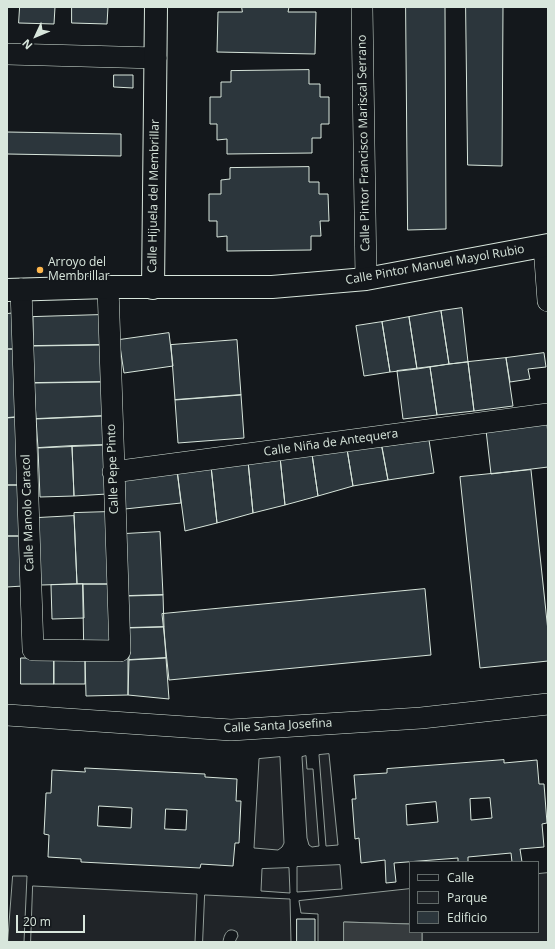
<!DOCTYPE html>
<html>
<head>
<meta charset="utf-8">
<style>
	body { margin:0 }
	#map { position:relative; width:555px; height:949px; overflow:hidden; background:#14181c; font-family:"Open Sans",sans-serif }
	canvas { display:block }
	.frame { position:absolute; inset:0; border:8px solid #d8e6dc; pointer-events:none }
	.legend { position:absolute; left:409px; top:861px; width:130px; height:72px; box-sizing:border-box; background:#14181c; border:1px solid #626a69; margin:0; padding:5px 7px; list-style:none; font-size:12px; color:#d8e6dc }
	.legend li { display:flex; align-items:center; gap:8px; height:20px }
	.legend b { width:20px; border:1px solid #626a69 }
	.north { position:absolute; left:16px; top:16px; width:40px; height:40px; -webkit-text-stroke:3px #14181c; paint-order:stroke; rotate:226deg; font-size:11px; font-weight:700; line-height:16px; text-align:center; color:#d8e6dc }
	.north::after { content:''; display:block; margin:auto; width:14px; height:18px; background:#d8e6dc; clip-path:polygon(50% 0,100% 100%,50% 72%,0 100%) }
	.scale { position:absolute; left:16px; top:915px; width:69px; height:18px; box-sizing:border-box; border:2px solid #d8e6dc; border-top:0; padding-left:5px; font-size:12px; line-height:14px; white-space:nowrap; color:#d8e6dc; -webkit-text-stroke:3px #14181c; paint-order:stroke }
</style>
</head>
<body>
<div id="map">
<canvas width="555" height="949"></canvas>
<div class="frame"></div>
<ul class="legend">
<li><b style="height:5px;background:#14181c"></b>Calle</li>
<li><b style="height:11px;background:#202428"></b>Parque</li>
<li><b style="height:11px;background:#2c363c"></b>Edificio</li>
</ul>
<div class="north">N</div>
<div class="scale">20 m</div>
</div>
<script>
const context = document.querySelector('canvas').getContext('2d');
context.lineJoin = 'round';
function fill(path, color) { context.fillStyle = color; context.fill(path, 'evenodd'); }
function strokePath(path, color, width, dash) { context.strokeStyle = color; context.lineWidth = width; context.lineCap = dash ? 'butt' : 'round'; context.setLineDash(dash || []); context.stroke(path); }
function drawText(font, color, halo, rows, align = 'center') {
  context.font = font + ' "Open Sans",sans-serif'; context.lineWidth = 3; context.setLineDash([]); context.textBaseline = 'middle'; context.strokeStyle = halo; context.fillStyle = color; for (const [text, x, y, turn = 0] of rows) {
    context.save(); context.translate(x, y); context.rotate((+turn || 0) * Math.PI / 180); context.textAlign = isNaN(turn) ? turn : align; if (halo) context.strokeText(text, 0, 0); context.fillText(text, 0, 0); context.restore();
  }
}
const green = new Path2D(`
	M329,754L338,845L326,846L319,755Z
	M306,756L307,769H313L319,846L312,847L309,845L307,838L302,757Z
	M280,757L284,843L282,847L278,850L254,848L259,759Z
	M340,865L342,889L297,892V867Z
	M289,868L290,893L261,891L262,869Z
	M548,873V942H422V932H538V874Z
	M13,876H27L24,942H8Z
	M33,886L197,894L195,942H31Z
	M410,889V924L344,922V942H318V914L301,913L299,901Z
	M205,895L290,899L291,942H235L238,936L237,932C228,926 224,934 223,942H203Z`);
const water = new Path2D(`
	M344,922L410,924V932H422V942H344Z`);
const building = new Path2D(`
	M20,7H55L54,24L19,23Z
	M72,7H108L107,24L72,23Z
	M242,7H289L288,12H316L315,54L217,52L218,12H242Z
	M406,7H445L446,229L408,230Z
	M466,7H503L502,166L468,165Z
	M309,70V84H320V97H329V124H321V138H312V153L227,154V139L217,140V124H210V97H221V82H231V71Z
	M114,75H133V88L114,87Z
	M7,132L121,134V156L7,154Z
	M309,167V182H319V194H328L329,221H320L321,236H311V250L227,251V236L217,237V221H209V194H221V180L230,179V168Z
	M462,308L468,362L449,364L441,311Z
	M441,311L449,364L417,369L409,317Z
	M15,313L16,349H7V314Z
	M100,315V345L33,346V317Z
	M409,317L417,369L390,372L382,322Z
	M382,322L390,372L364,376L356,326Z
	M169,333L173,366L124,373L119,340Z
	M237,340L241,395L175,400L171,345Z
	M100,345L102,382L34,383L33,346Z
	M7,349H16L18,417L7,418Z
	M544,353L546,367L528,369L530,379L510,382L506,358Z
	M506,358L513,406L474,411L468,362Z
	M468,362L474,411L437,415L430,367Z
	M430,367L437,415L403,419L397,371Z
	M102,382L104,416L36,419L34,383Z
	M241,395L244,438L178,443L175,400Z
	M104,416L105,445L38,448L36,419Z
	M18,417L20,485H7V418Z
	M547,423L548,436V467L491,474L486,430Z
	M429,440L434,473L388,480L382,447Z
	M381,443L388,480L353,486L347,449Z
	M105,445L107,494L74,496L72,446Z
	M72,446L74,496L40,497L38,448Z
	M347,449L353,486L318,496L312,454Z
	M312,454L318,496L285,505L280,457Z
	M280,457L285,505L253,513L248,461Z
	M248,461L253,513L217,523L211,466Z
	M211,466L217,523L185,531L177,470Z
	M177,470L181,503L125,509L121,476Z
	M531,470L548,631V661L480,668L460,477Z
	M7,485H20L21,536H7Z
	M108,512L110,584H77L74,513Z
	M74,516L77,584L41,585L37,518Z
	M160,532L163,595L127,596L124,534Z
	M7,536H21L23,586L7,587Z
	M83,584L84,618L52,619L51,585Z
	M83,584H110L111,641H84Z
	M425,589L431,655L169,680L162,614Z
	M163,595L164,627L127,628V596Z
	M164,627L166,658L129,660L127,628Z
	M128,657V695L86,696L85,658Z
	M21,658H54V684H21Z
	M54,658H85V684H54Z
	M166,658L169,699L128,695L129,660Z
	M504,760V763L537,760L539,784H544L547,823L542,824L544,847L520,849L522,862H512L511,853L468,857V862H458V858L394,863L396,882L386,883L385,860L361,863L359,838L355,839L352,799H356L354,775L387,773V769ZM490,798L492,818L471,820L470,799ZM436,802L438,822L407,825L406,805Z
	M85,768L205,774V777L237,779L236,801H241L239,843H235L233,866L201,864L200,868L81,862V859L48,857L49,835L44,834L46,793H51L52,770L85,772ZM99,806L132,808L131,828L98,826ZM166,809L187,810L186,830L165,829Z
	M297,919H315V942H297Z`);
const minor = new Path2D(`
	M362,7L366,279
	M7,54L156,58
	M544,246L548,301
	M21,289L33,650L120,651L108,287
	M113,472L548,414
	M7,715L231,730L421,718L548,704`);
const tertiary = new Path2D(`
	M153,288L156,7
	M7,290L108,287H272L366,279L548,245`);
const markers = [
	[40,270,4,"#ffb74d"]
];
const streetNames = [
	["Calle Pintor Francisco Mariscal Serrano",364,143,-91],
	["Calle Hijuela del Membrillar",154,196,-89],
	["Calle Pintor Manuel Mayol Rubio",435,265,-10],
	["Calle Niña de Antequera",331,443,-8],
	["Calle Pepe Pinto",113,469,-92],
	["Calle Manolo Caracol",28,513,-92],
	["Calle Santa Josefina",278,726,-3]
];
const poiNames = [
	["Arroyo del",48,263],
	["Membrillar",48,277]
];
fill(green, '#202428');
strokePath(green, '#939e99', 1);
fill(water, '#363b3e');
strokePath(water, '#939e99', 1);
fill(building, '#2c363c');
strokePath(building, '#d8e6dc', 1);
strokePath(minor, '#d8e6dc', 22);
strokePath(tertiary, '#d8e6dc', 24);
strokePath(minor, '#14181c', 21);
strokePath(tertiary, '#14181c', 22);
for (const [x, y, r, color] of markers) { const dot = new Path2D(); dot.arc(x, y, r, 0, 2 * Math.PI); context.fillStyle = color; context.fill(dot); strokePath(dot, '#14181c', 1.5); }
drawText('12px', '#d8e6dc', '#14181c', streetNames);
drawText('12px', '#d8e6dc', '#14181c', poiNames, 'left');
</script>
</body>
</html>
